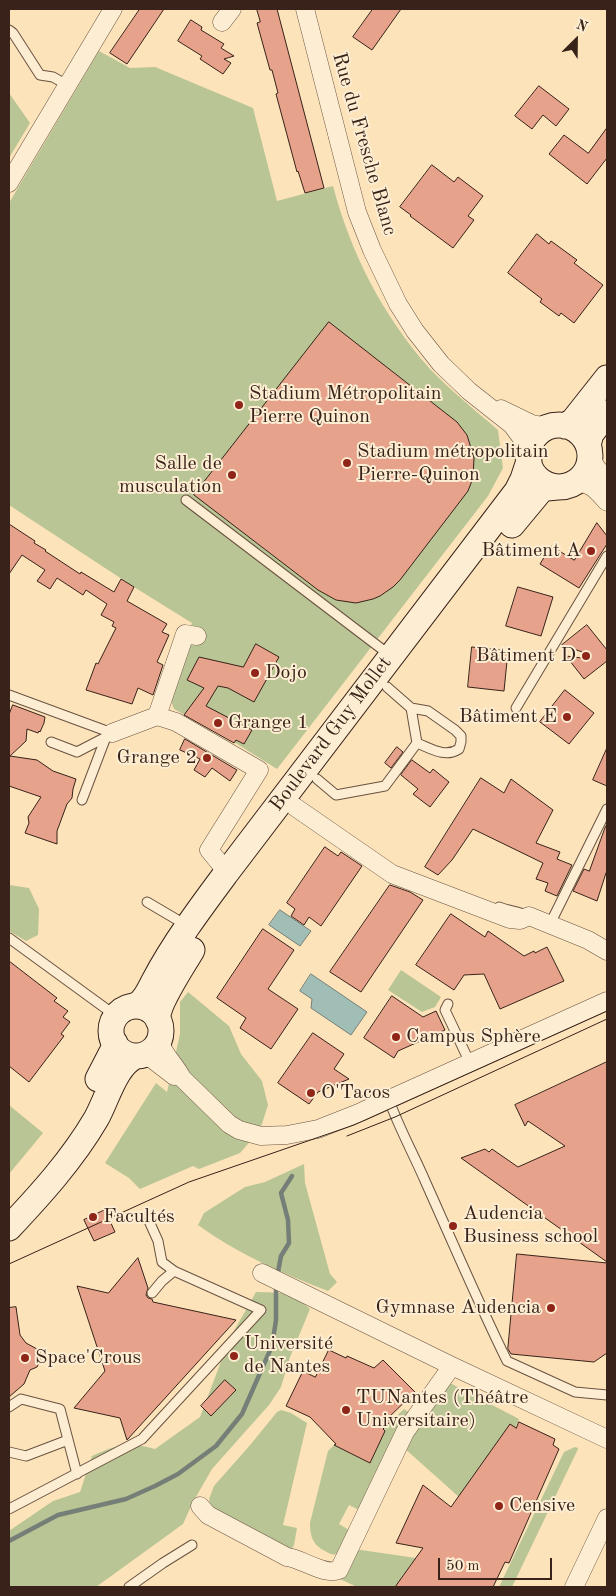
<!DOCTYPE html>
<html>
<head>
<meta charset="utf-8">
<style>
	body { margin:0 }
	#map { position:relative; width:616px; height:1596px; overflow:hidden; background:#fce3ba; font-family:"Old Standard TT",serif }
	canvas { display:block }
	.frame { position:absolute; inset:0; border:10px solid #382219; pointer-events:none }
	.north { position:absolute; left:551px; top:15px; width:50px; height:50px; -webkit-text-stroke:4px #fdedd2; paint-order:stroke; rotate:23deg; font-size:14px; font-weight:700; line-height:20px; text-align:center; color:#382219 }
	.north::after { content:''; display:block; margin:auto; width:18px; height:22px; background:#382219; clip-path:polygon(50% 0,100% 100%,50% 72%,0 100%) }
	.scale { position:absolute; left:438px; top:1558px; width:114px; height:22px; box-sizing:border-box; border:2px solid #382219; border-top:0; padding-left:6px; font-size:15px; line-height:18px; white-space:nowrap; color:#382219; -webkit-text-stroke:4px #fdedd2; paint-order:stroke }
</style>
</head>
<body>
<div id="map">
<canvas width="616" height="1596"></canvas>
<div class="frame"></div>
<div class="north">N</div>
<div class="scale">50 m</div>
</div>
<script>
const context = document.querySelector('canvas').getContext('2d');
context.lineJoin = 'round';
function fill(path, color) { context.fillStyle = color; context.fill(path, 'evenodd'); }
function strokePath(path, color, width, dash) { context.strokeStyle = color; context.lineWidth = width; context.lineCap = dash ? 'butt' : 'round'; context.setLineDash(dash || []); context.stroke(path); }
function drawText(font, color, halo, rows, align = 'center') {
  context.font = font + ' "Old Standard TT",serif'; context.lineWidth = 4; context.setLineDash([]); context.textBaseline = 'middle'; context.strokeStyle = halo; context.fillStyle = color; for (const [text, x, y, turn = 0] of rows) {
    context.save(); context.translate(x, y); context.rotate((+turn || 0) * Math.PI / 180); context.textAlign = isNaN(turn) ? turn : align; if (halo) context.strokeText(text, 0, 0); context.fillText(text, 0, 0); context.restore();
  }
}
const green = new Path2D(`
	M99,51L130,68L155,67L253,108L277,201L333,186C351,254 383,316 430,369C451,391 475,410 498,430L503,468L488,496L277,769L234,742L174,709L168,692L192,623L134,587L9,505V203Z
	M9,93L30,123L9,158Z
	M9,885L29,888L39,909L38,935L26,941L9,931Z
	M401,970L441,997L435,1007L422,1012L388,990Z
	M188,992L229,1026L241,1054L262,1081L268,1105L260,1130L240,1153L199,1169L193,1166L140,1189L129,1178L105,1163L156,1083L167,1092L180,1034V1002Z
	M9,1105L43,1133L9,1174Z
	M304,1164L305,1183L330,1274L337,1282L328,1291C284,1274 236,1253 198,1225L204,1213L245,1187L265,1182Z
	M256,1292L291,1293L310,1309L290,1357L281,1387L269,1405L212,1469L193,1502L183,1524L96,1587H9V1531L53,1501L80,1492L92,1456C120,1444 125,1441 155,1449L200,1417L230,1338Z
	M450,1383L519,1419L515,1428L459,1497L403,1447Z
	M404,1409L411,1414L359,1510L349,1505L339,1524L349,1530L337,1554C332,1555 330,1554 325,1551C313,1545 310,1537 310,1523L328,1451L334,1445L370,1462L385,1431L383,1429Z
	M281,1410L291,1413L307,1423L283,1525L297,1528L294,1545L291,1550L222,1518L210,1505L209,1499L214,1486L251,1444L277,1412Z
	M575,1447L578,1448V1449L512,1587H499L564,1452Z
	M354,1549L416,1558L395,1587H357L340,1579Z`);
const water = new Path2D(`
	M280,910L311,931L300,946L269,925Z
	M311,974L367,1012L351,1035L311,1008L312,999L300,991Z`);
const stream = new Path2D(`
	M278,1272L281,1256L289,1243L288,1220L281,1193L292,1176
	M9,1541L58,1515L126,1499L155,1486L178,1474L216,1446L242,1414L272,1346L276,1320V1289`);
const building = new Path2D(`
	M140,9H164L127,64L110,53Z
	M257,9H277L324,188L305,193L298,171L297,172L276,94L278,93L272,70H270L257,23L260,22Z
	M373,9H401L372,50L353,37Z
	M191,20L202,27L201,30L224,44L221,48L234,56L224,59L231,63L223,74L200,59L202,56L178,41Z
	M539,86L569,109L556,126L543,115L532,129L515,116Z
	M607,128V158L587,184L549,154L564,135L588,153Z
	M432,165L454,182L458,177L483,196L468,216L474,220L453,248L410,216L411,215L400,207Z
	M537,234L549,244L551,241L577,260L574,263L603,285L574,323L561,313L559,316L540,302L542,299L508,273Z
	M329,322L457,422L467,435L474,458L473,478L468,491L400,580L393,587L380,596L373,599L356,603L336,600L318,590L194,495Z
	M597,523L607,536V544L579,588L540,564L551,546L574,560Z
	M9,524L35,541L34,543L46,550L45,551L80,574L81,572L114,592L121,579L134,587L127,601L167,624L162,632L169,635L157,662L163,665L153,695L138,688L132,704L86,690L96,663L98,664L116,628L112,626L114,622L101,615L107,604L86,590L83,595L57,578L50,589L37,581L45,570L22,555L9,574Z
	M518,587L553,597L541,636L506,626Z
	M587,625L607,650V661L584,679L566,656L590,659L591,655L562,645Z
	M256,644L279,657L254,702L228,688L218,686L206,706L252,730L244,744L236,740L234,743L184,715L204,688L187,680L199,657L243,667Z
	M472,647L508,651L504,691L468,687Z
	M565,690L594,713L569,744L540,722Z
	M13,705L45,717L44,723L40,732L39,731L38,733L27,729L26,741L10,756L37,760L53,771L76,779L73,789L72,798L67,804L57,831V844L25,833L29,823L28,817L41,797L9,786V715Z
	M185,739L237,770L230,781L212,768L205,777L194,770L200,759L180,750Z
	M397,747L403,752L391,768L385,763Z
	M607,748V786L593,780Z
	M412,760L430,773L433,769L449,782L430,807L413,794L418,789L401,775Z
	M481,778L504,793L511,779L553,810L536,843L560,852L557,859L572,865L557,896L545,891L548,883L536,879L543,863L473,829L452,860L438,875L425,867Z
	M606,826H607V870L597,901L573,891L584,869L589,871Z
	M325,847L338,856L341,852L362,866L321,926L309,917L304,925L291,916L295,909L287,903Z
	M390,885L410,892L423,900L361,992L330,972Z
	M451,914L485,937L488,931L524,956L534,951L535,953L547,947L564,981L500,1009L484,974L464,975L454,990L416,965Z
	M263,929L294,950L268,989L298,1009L271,1049L240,1028L246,1018L217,998Z
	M9,961L57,998L54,1001L68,1011L63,1017L70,1022L61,1034L64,1036L29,1082L9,1066Z
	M392,996L423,1017L436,1011L445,1030L398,1051L394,1058L364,1038Z
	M313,1033L344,1054L334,1069L349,1079L318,1092L309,1104L278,1083Z
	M607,1062V1262L461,1158L485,1149L489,1152L492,1149L518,1167L565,1146L528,1121L525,1126L515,1105Z
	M105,1210L115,1232L94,1241L84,1220Z
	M517,1254L607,1263V1353L594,1362L511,1354L508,1349Z
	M138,1258L148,1288L146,1295L148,1298L152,1299L153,1302L236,1320L127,1440L120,1418L74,1408L105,1371L77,1286L108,1293Z
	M16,1307L20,1335L26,1343L37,1349L40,1351V1360L37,1367L30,1370L24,1384L9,1397V1308Z
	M329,1350L346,1358L347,1356L374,1368L383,1360L415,1392L387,1419L390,1422L383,1429L385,1431L370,1463L334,1445L336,1444L310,1417L286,1406L303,1371L315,1377Z
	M225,1380L236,1390L211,1416L201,1406Z
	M519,1422L555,1439L553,1445L559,1449L509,1563L505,1562L493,1587H395L423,1548L396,1543L423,1485L451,1507L510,1424L516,1428Z`);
const lane = new Path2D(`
	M9,30L13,33L40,75L53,77L67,85
	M186,500L391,656
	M9,695L112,733
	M411,708L428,711L455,730L461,736V742L459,749C445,758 432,749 417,743
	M516,708L607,556
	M51,742L77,752L108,736
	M317,779L336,795L385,786L417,743L411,708L387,687
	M82,800L106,737
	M147,902L186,925
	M499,907C509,911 518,911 529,916
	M550,924L607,809
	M9,938L116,1016
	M448,1004L445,1010L470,1063
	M389,1100C399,1128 414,1155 426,1183C453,1243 478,1302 507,1361L575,1392L607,1395
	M152,1293L162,1281L174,1271
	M9,1407L21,1399L60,1409L77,1474
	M9,1452L26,1456L68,1440
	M9,1509L142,1439L261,1310L174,1271L162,1262L158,1241L149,1221
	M129,1587L163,1563L192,1545`);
const street = new Path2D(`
	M305,9L357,212L372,250L398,304L415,331L441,364L469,391L512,425L529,448
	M222,22L232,9
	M9,183L113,9
	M501,409L532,424L549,427
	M590,455L596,467L607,480
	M575,483C590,481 598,492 607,502
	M157,716L185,634L197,636
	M112,733L157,716L176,722L259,770L209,850L227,872
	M295,807L392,874L510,919L520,920L529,916L588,940L607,951
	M159,1040C163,1055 176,1065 182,1078L229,1124L239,1130L261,1136L287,1135L318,1129L361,1112L607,1001
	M141,1055L152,1059L174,1076
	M262,1273L452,1366L607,1439
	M200,1506L208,1515L287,1557C303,1559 324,1576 339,1570L405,1432L452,1366
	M574,1587L607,1518`);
const secondary = new Path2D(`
	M528 456a31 31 0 1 1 62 0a31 31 0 1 1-62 0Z
	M565,426L573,421L607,378
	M588,445L591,434L607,413
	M512,525L541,490L547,488L558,487
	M133,1006C144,1004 149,990 154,981C174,943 201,907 227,872L517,491L523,479L529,461
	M111 1031a25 25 0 1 1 50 0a25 25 0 1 1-50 0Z
	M158,1020C156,1005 184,964 192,950
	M98,1079L113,1050L115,1043
	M9,1228C40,1195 72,1160 96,1119C107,1100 115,1065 136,1056`);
const tram = new Path2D(`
	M347,1136L395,1117L607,1019
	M9,1264L189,1182L354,1125L607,1011`);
const markers = [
	[239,405,5,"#8f2418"],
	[347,463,5,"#8f2418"],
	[232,475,5,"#8f2418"],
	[591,551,5,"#8f2418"],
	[586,656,5,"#8f2418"],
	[255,673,5,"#8f2418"],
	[567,717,5,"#8f2418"],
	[218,723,5,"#8f2418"],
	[207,758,5,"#8f2418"],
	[396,1037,5,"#8f2418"],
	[311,1093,5,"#8f2418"],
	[93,1217,5,"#8f2418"],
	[453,1226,5,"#8f2418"],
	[551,1308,5,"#8f2418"],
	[234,1356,5,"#8f2418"],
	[25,1358,5,"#8f2418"],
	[346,1410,5,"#8f2418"],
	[499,1506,5,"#8f2418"]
];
const streetNames = [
	["Rue du Fresche Blanc",364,144,74],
	["Boulevard Guy Mollet",331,734,-53]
];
const poiNames = [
	["Stadium Métropolitain",249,394],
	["Pierre Quinon",249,417],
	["Stadium métropolitain",357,452],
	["Pierre-Quinon",357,475],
	["Salle de",222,464,"right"],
	["musculation",222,487,"right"],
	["Bâtiment A",581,551,"right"],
	["Bâtiment D",576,656,"right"],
	["Dojo",265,673],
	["Bâtiment E",557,717,"right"],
	["Grange 1",228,723],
	["Grange 2",197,758,"right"],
	["Campus Sphère",406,1037],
	["O'Tacos",321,1093],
	["Audencia",463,1214],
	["Business school",463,1237],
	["Facultés",103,1217],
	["Gymnase Audencia",541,1308,"right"],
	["Université",244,1344],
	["de Nantes",244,1367],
	["Space'Crous",35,1358],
	["TUNantes (Théâtre",356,1398],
	["Universitaire)",356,1421],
	["Censive",509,1506]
];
fill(green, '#b9c594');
fill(water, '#a0bdb6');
strokePath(water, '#767f77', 1);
strokePath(stream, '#767f77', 4.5);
fill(building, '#e6a28b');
strokePath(building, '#382219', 1);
strokePath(lane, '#695241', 11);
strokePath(street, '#695241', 19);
strokePath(secondary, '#382219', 27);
strokePath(lane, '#fdedd2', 9);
strokePath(street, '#fdedd2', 18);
strokePath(secondary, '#fdedd2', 25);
strokePath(tram, '#382219', 1);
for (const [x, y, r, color] of markers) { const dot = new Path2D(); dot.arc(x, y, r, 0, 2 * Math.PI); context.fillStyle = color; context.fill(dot); strokePath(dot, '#fdedd2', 2); }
drawText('20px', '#382219', '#fdedd2', streetNames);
drawText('20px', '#382219', '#fdedd2', poiNames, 'left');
</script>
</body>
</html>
